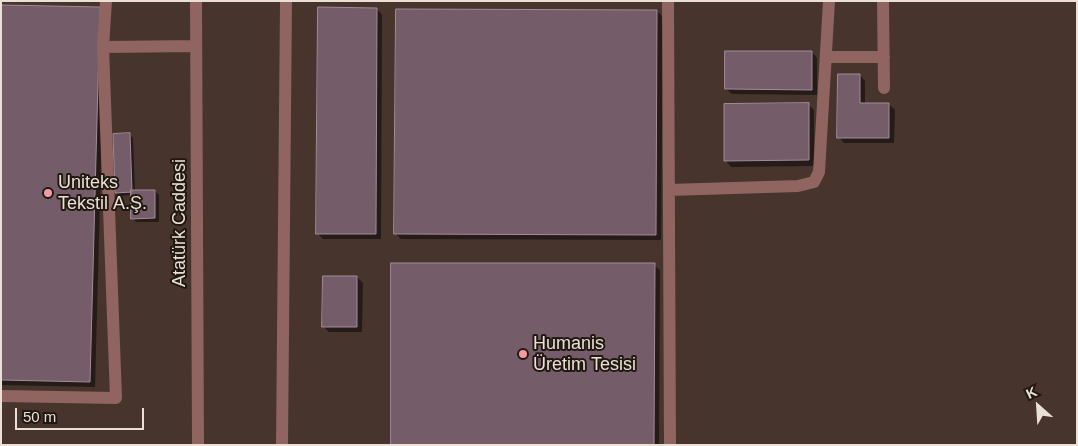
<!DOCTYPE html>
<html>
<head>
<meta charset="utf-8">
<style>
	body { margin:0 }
	#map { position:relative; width:1078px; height:446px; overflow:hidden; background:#3f2e1e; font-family:Helvetica,sans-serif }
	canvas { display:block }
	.frame { position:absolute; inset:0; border:2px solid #ebe0d6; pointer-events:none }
	.north { position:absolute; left:1013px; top:381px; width:50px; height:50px; -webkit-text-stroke:4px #201811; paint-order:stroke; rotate:334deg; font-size:14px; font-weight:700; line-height:20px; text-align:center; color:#ebe0d6 }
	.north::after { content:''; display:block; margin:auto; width:18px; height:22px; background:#ebe0d6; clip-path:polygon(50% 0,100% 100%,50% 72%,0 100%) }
	.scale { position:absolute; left:15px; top:408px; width:129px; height:22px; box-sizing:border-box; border:2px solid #ebe0d6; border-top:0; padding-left:6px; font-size:15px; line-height:18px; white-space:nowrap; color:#ebe0d6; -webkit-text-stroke:4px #201811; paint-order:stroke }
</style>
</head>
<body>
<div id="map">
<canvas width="1078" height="446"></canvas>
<div class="frame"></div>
<div class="north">K</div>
<div class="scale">50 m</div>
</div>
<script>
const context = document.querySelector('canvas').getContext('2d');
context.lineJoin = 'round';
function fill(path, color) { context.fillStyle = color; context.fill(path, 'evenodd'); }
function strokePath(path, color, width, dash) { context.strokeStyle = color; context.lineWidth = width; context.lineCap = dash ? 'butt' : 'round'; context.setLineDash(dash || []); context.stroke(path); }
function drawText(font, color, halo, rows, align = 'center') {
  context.font = font + ' Helvetica,sans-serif'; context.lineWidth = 4; context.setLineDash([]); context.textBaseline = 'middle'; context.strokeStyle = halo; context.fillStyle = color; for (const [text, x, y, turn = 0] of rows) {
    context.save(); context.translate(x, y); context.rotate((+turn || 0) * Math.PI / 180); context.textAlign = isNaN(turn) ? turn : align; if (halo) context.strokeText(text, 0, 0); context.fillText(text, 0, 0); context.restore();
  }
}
const industrial = new Path2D(`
	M1,1H1077V445H1Z`);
const shadow = new Path2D(`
	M1,7L105,14L95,387L1,385Z
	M377,9L382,15L381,239H323L317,233Z
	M657,11L663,17L661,240L401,239L395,233Z
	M812,52L817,58V95L732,94L726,89Z
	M860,75L865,81V104H889L895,110L894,143H844L839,137Z
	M808,104L814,110V166L731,167L726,161Z
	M129,134L133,138L135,191H155L159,195V222H136L133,218L132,195L120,196L117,192Z
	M654,265L660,270L659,445H392Z
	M357,277L363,283L362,332H329L323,326Z`);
const building = new Path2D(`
	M1,5L100,7L90,382L1,380Z
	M318,7L377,8L376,234H316Z
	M396,9L657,10L656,235L394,234Z
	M725,51H812V90L725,89Z
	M838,74H860V103H889V138H837Z
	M809,103V160L724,161V104Z
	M130,133L132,192L115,193L113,134Z
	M131,190H155V218L131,219Z
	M391,263H655L654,445H391Z
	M323,276H357V327H322Z`);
const minor = new Path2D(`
	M196,1L198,445
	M668,1L670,445
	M883,1L884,88
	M103,47L196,46
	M826,57H884
	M669,190L798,186L814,182L819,172L829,1
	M1,396L116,398L103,47L106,1
	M282,445L286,1`);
const markers = [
	[48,193,5,"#f49aa1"],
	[523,354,5,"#f49aa1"]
];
const poiNames = [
	["Uniteks",58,183],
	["Tekstil A.Ş.",58,204],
	["Humanis",533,344],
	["Üretim Tesisi",533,365]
];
const streetNames = [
	["Atatürk Caddesi",180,223,-90]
];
fill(industrial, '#47342d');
fill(shadow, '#0007');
fill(building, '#745c69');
strokePath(building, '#a38a98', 1);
strokePath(minor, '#8f6461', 12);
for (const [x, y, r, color] of markers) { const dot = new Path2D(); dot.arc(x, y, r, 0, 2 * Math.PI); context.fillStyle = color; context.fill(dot); strokePath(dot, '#201811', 2); }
drawText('18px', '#ebe0d6', '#201811', poiNames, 'left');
drawText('18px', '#ebe0d6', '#201811', streetNames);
</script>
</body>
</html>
